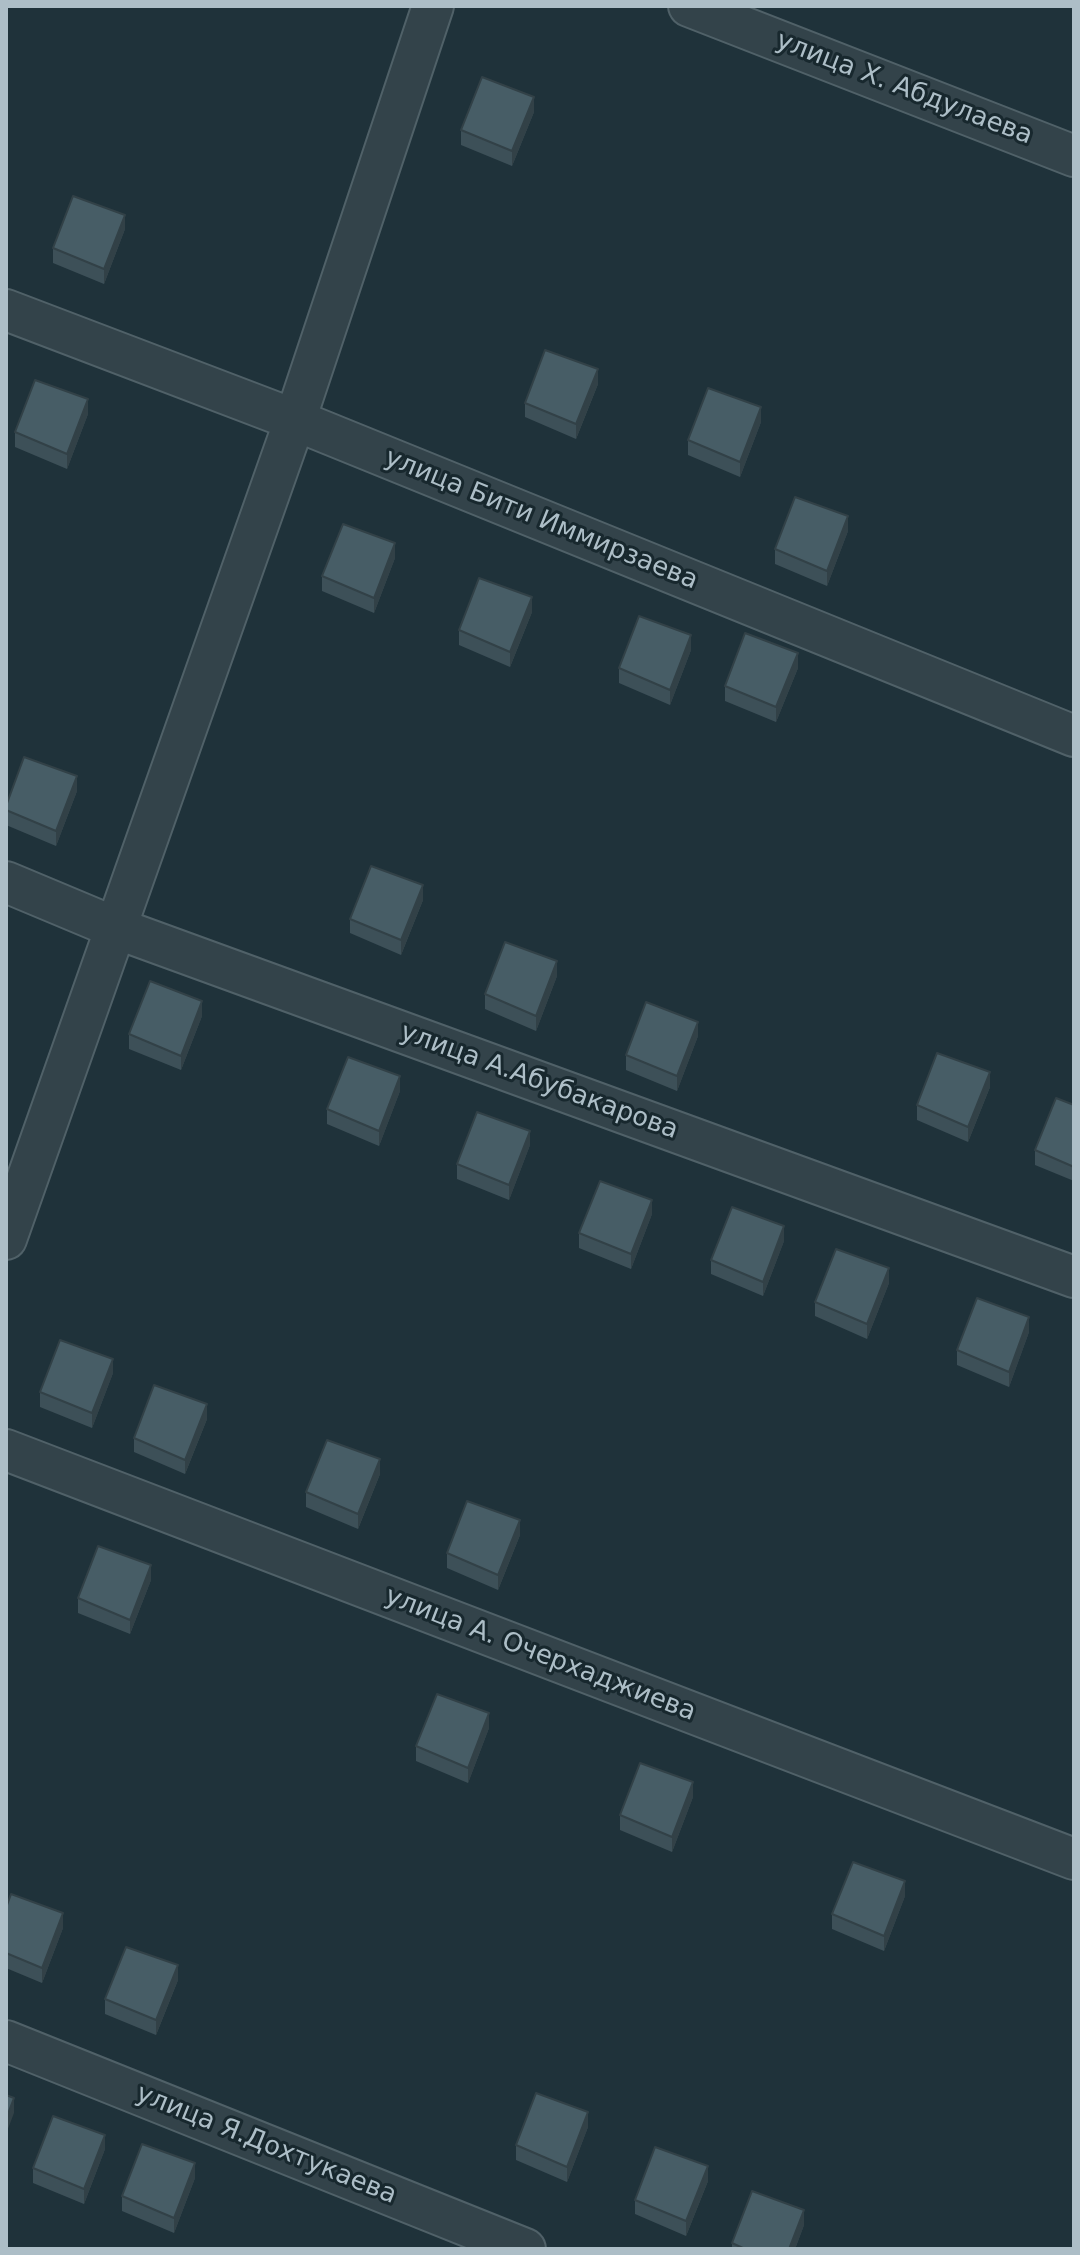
<!DOCTYPE html>
<html>
<head>
<meta charset="utf-8">
<style>
	body { margin:0 }
	#map { position:relative; width:1080px; height:2255px; overflow:hidden; background:#1f323a; font-family:"DejaVu Sans",sans-serif }
	canvas { display:block }
	.frame { position:absolute; inset:0; border:8px solid #adbec7; pointer-events:none }
</style>
</head>
<body>
<div id="map">
<canvas width="1080" height="2255"></canvas>
<div class="frame"></div>
</div>
<script>
const context = document.querySelector('canvas').getContext('2d');
context.lineJoin = 'round';
function strokePath(path, color, width, dash) { context.strokeStyle = color; context.lineWidth = width; context.lineCap = dash ? 'butt' : 'round'; context.setLineDash(dash || []); context.stroke(path); }
function fill(path, color) { context.fillStyle = color; context.fill(path, 'evenodd'); }
function drawText(font, color, halo, rows, align = 'center') {
  context.font = font + ' "DejaVu Sans",sans-serif'; context.lineWidth = 6; context.setLineDash([]); context.textBaseline = 'middle'; context.strokeStyle = halo; context.fillStyle = color; for (const [text, x, y, turn = 0] of rows) {
    context.save(); context.translate(x, y); context.rotate((+turn || 0) * Math.PI / 180); context.textAlign = isNaN(turn) ? turn : align; if (halo) context.strokeText(text, 0, 0); context.fillText(text, 0, 0); context.restore();
  }
}
const minor = new Path2D(`
	M689,6L1074,156
	M6,310L295,420L1074,736
	M6,882L116,928L1074,1277
	M6,1239L295,420L433,6
	M6,1450L1074,1859
	M6,2041L525,2249`);
const wall = new Path2D(`
	M534,112L512,166L461,145V130Z
	M125,229L104,284L53,263V248Z
	M598,384L576,439L525,417V403Z
	M88,414L67,469L15,447V432Z
	M761,422L740,477L688,455V440Z
	M848,531L827,586L775,564V549Z
	M395,558L374,613L322,591V576Z
	M532,612L510,667L459,645V630Z
	M691,650L670,705L619,683V668Z
	M798,668L776,722L725,701V686Z
	M77,791L56,846L6,825V806Z
	M423,900L401,955L350,933V919Z
	M557,976L536,1031L485,1009V994Z
	M202,1016L181,1070L129,1049V1034Z
	M698,1036L677,1091L626,1070V1055Z
	M990,1087L968,1142L917,1120V1105Z
	M400,1091L379,1146L327,1124V1109Z
	M1074,1105V1181L1035,1165V1150Z
	M530,1145L509,1200L457,1179V1164Z
	M652,1214L631,1269L579,1248V1233Z
	M784,1241L763,1296L711,1274V1260Z
	M889,1283L867,1339L815,1316V1302Z
	M1029,1332L1009,1387L957,1365V1350Z
	M113,1373L92,1428L40,1407V1392Z
	M207,1419L185,1474L134,1452V1438Z
	M380,1474L358,1529L306,1507V1492Z
	M520,1535L498,1590L447,1568V1553Z
	M151,1580L130,1634L78,1613V1598Z
	M489,1728L468,1783L416,1761V1746Z
	M693,1797L672,1852L620,1830V1815Z
	M905,1896L884,1951L832,1929V1914Z
	M6,1908L63,1928L42,1983L6,1968Z
	M178,1980L156,2035L105,2014V1999Z
	M588,2127L567,2182L516,2160V2145Z
	M105,2149L84,2204L33,2183V2168Z
	M195,2178L174,2233L122,2211V2196Z
	M708,2181L686,2236L635,2214V2200Z
	M804,2225L795,2249H732V2243Z`);
const shadedWall = new Path2D(`
	M534,97V112L512,166V151Z
	M125,215V229L104,284V269Z
	M598,369V384L576,439V424Z
	M88,399V414L67,469V454Z
	M761,407V422L740,477V462Z
	M848,516V531L827,586V571Z
	M395,543V558L374,613V598Z
	M532,597V612L510,667V652Z
	M691,635V650L670,705V690Z
	M798,653V668L776,722V707Z
	M77,776V791L56,846V831Z
	M423,885V900L401,955V940Z
	M557,961V976L536,1031V1016Z
	M202,1001V1016L181,1070V1056Z
	M698,1022V1036L677,1091V1076Z
	M990,1072V1087L968,1142V1127Z
	M400,1076V1091L379,1146V1131Z
	M530,1131V1145L509,1200V1185Z
	M652,1200V1214L631,1269V1254Z
	M784,1226V1241L763,1296V1282Z
	M889,1268V1283L867,1339V1324Z
	M1029,1317V1332L1009,1387V1372Z
	M113,1359V1373L92,1428V1413Z
	M207,1404V1419L185,1474V1460Z
	M380,1459V1474L358,1529V1514Z
	M520,1520V1535L498,1590V1575Z
	M151,1565V1580L130,1634V1620Z
	M489,1713V1728L468,1783V1768Z
	M693,1782V1797L672,1852V1837Z
	M905,1881V1896L884,1951V1936Z
	M63,1913V1928L42,1983V1968Z
	M178,1965V1980L156,2035V2020Z
	M14,2098V2113L6,2134V2119Z
	M588,2112V2127L567,2182V2167Z
	M105,2135V2149L84,2204V2189Z
	M195,2163V2178L174,2233V2218Z
	M708,2166V2181L686,2236V2221Z
	M804,2210V2225L795,2249H789Z`);
const building = new Path2D(`
	M482,77L534,97L512,151L461,130Z
	M73,196L125,215L104,269L53,248Z
	M545,350L598,369L576,424L525,403Z
	M35,380L88,399L67,454L15,432Z
	M708,388L761,407L740,462L688,440Z
	M795,497L848,516L827,571L775,549Z
	M343,524L395,543L374,598L322,576Z
	M479,578L532,597L510,652L459,630Z
	M639,616L691,635L670,690L619,668Z
	M745,633L798,653L776,707L725,686Z
	M24,757L77,776L56,831L6,810V806Z
	M371,866L423,885L401,940L350,919Z
	M505,942L557,961L536,1016L485,994Z
	M150,981L202,1001L181,1056L129,1034Z
	M646,1002L698,1022L677,1076L626,1055Z
	M937,1053L990,1072L968,1127L917,1105Z
	M348,1057L400,1076L379,1131L327,1109Z
	M1056,1098L1074,1105V1167L1035,1150Z
	M477,1112L530,1131L509,1185L457,1164Z
	M600,1181L652,1200L631,1254L579,1233Z
	M732,1207L784,1226L763,1282L711,1260Z
	M836,1249L889,1268L867,1324L815,1302Z
	M977,1298L1029,1317L1009,1372L957,1350Z
	M60,1340L113,1359L92,1413L40,1392Z
	M154,1385L207,1404L185,1460L134,1438Z
	M327,1440L380,1459L358,1514L306,1492Z
	M467,1501L520,1520L498,1575L447,1553Z
	M98,1546L151,1565L130,1620L78,1598Z
	M437,1694L489,1713L468,1768L416,1746Z
	M640,1763L693,1782L672,1837L620,1815Z
	M853,1862L905,1881L884,1936L832,1914Z
	M11,1894L63,1913L42,1968L6,1953V1908Z
	M126,1947L178,1965L156,2020L105,1999Z
	M536,2093L588,2112L567,2167L516,2145Z
	M6,2095L14,2098L6,2119Z
	M53,2116L105,2135L84,2189L33,2168Z
	M142,2144L195,2163L174,2218L122,2196Z
	M655,2147L708,2166L686,2221L635,2200Z
	M752,2191L804,2210L789,2249H745L732,2243Z`);
const streetNames = [
	["улица Х. Абдулаева",904,89,21],
	["улица Бити Иммирзаева",541,520,22],
	["улица А.Абубакарова",539,1082,20],
	["улица А. Очерхаджиева",540,1655,21],
	["улица Я.Дохтукаева",266,2145,22]
];
strokePath(minor, '#506168', 44);
strokePath(minor, '#33434a', 40);
fill(wall, '#3d5058');
fill(shadedWall, '#324147');
fill(building, '#475d66');
strokePath(building, '#324147', 2);
drawText('26px', '#adbec7', '#18282e', streetNames);
</script>
</body>
</html>
